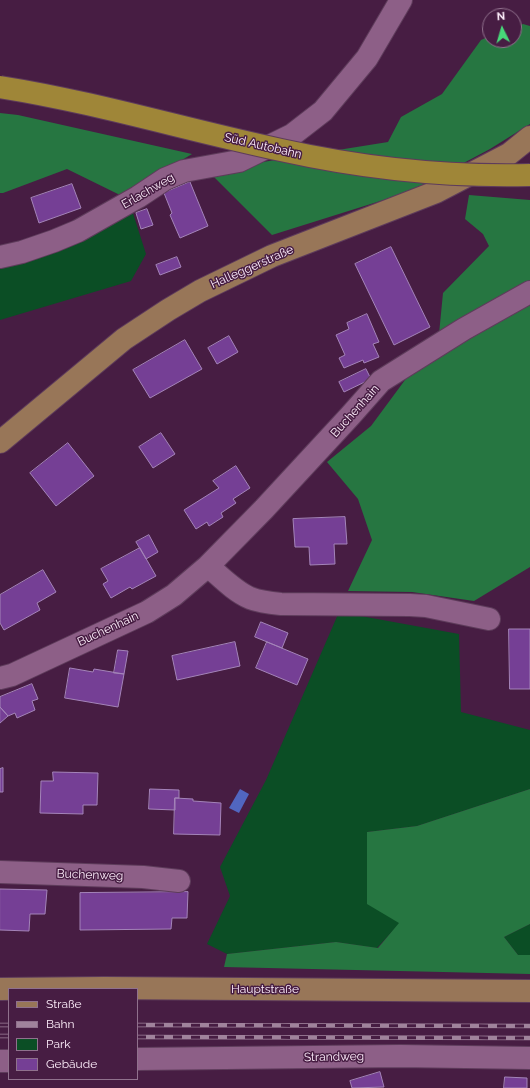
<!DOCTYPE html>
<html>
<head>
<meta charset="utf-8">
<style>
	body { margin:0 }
	#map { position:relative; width:530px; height:1088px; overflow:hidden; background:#471d43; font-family:Raleway,sans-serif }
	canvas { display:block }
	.legend { position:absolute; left:8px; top:988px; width:130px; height:92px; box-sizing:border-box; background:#471d43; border:1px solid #90718d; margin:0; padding:5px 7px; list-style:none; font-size:12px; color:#feeefb }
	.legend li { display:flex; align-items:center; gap:8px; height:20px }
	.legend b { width:20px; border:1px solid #90718d }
	.north { position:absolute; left:482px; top:8px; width:40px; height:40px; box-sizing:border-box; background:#471d43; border:1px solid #90718d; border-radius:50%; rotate:355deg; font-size:11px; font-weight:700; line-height:16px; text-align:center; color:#feeefb }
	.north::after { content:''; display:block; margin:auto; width:14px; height:18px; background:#47d779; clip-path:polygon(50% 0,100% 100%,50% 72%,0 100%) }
</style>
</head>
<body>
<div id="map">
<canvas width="530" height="1088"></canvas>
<ul class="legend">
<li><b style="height:5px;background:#987658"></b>Straße</li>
<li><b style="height:5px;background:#a0839c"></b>Bahn</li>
<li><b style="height:11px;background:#0b4e25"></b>Park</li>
<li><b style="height:11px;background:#753f95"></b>Gebäude</li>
</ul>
<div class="north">N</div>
</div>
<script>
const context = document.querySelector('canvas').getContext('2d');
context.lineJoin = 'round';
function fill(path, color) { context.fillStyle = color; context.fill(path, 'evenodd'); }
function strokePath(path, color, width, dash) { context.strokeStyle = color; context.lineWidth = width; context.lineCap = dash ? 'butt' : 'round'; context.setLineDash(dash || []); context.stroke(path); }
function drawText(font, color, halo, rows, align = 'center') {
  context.font = font + ' Raleway,sans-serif'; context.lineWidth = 3; context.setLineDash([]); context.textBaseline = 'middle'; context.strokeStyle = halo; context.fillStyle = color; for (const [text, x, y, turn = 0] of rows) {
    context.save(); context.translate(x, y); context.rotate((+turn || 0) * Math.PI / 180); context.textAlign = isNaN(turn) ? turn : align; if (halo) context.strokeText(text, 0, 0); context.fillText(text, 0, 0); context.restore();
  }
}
const green = new Path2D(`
	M131,207L146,254L131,281L0,320V265Z
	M339,612L459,634L461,712L530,730V789L417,826L367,832L400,923L377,948L336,942L227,954L207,944L230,896L220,867L266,780Z
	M530,924V955H518L504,937Z`);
const forest = new Path2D(`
	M523,24L530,26V124L490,149L409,192L272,235L214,177L244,165L388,142L401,117L442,94L481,40L490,36V40H514V28Z
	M0,113L18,115L192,154L122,196L67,169L3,193H0Z
	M469,195L530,200V567L474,601L412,592L348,591L372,540L358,499L327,462L371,426L439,334L443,293L489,246L483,234L465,219Z
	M530,789V924L504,937L518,955H530V974L224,967L227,954L336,942L378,948L399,923L367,904V832L417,826Z`);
const water = new Path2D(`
	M240,789L249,794L239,813L229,808Z`);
const building = new Path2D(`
	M190,182L208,226L180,238L170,215L172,213L164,193Z
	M72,184L81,208L39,223L31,198Z
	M147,209L153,225L141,229L136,213Z
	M391,247L430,327L394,345L355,264Z
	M177,257L181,267L160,275L156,265Z
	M367,314L379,342L373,344L379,357L364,363L363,360L344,368L339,358L345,355L336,335L349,329L347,323Z
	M229,336L238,352L217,364L208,348Z
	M185,340L202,369L150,398L133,370Z
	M366,369L371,379L344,392L339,382Z
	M161,433L175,454L153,468L139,447Z
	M68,443L94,476L56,506L30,473Z
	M236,466L250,488L233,499L236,503L221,513L223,517L209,526L207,522L196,529L184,510L219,488L213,481Z
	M345,517L347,544H334L335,564L310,565L309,547H295L293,519Z
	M149,535L158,552L146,559L136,542Z
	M140,548L156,576L132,589L130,587L111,598L103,584L108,581L101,569Z
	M43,570L56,592L37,603L40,610L4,630L0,623V595Z
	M261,622L288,633L282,648L255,637Z
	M509,629H530V689H510Z
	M235,642L240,666L177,680L172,656Z
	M267,642L308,659L297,685L256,668Z
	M118,650L128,651L124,674L114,673Z
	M70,668L93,672L94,669L124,674L118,707L65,698Z
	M32,684L38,699L32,701L35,710L17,718L15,713L8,716L0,707V697Z
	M0,707L8,716L0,723Z
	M3,768V792H0V769Z
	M53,772L98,773L97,805H83V814L40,813L41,781H53Z
	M150,789L179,790V798H175V810L149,809Z
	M175,798L193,799V801L221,803L220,835L174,834Z
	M0,889L47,890L45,914H30L29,931L0,930Z
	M188,892L187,918H172L171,929L80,930V893Z
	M380,1072L384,1087L352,1088L350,1081Z
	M505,1077L527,1078V1088H504Z`);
const minor = new Path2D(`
	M0,257L22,252L54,241L78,231L138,197L165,179L184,171L239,161L292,135L323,111L367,58L401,0
	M208,566C221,577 234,591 250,598C260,602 270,603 281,604L410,605L426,606L489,619
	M0,678L12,675L147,612L174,595L208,566L264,509L350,416L381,381L464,329L530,292
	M0,872L143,877L179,881
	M137,1059L400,1056L530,1058
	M0,1061H9`);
const major = new Path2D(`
	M0,442L124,339L168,310L200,291L272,256L436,192L509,154L530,137
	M0,989L104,988L530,991`);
const rail = new Path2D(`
	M0,1025H9
	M137,1025L530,1026
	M0,1036H9
	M137,1037L530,1038`);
const highwayBridge = new Path2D(`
	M0,87C95,102 187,130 281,150C362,168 446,177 530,175`);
const streetNames = [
	["Süd Autobahn",263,146,13],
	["Erlachweg",148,191,-30],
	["Halleggerstraße",252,267,-24],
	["Buchenhain",355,411,-48],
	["Buchenhain",108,629,-25],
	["Buchenweg",90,875,2],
	["Hauptstraße",265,989],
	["Strandweg",334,1057,-1]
];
fill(green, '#0b4e25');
fill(forest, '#267641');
fill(water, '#5166c0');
fill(building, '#753f95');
strokePath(building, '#a484b9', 1);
strokePath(minor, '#5e3c5b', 24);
strokePath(major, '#5e3c5b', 24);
strokePath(minor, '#8d5f87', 22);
strokePath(major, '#987658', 22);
strokePath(rail, '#a0839c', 4.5);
strokePath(rail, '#471d43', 3, [9]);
strokePath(highwayBridge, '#5e3c5b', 24, []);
strokePath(highwayBridge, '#9f8638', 22);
drawText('12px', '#feeefb', '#471d43', streetNames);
</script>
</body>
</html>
